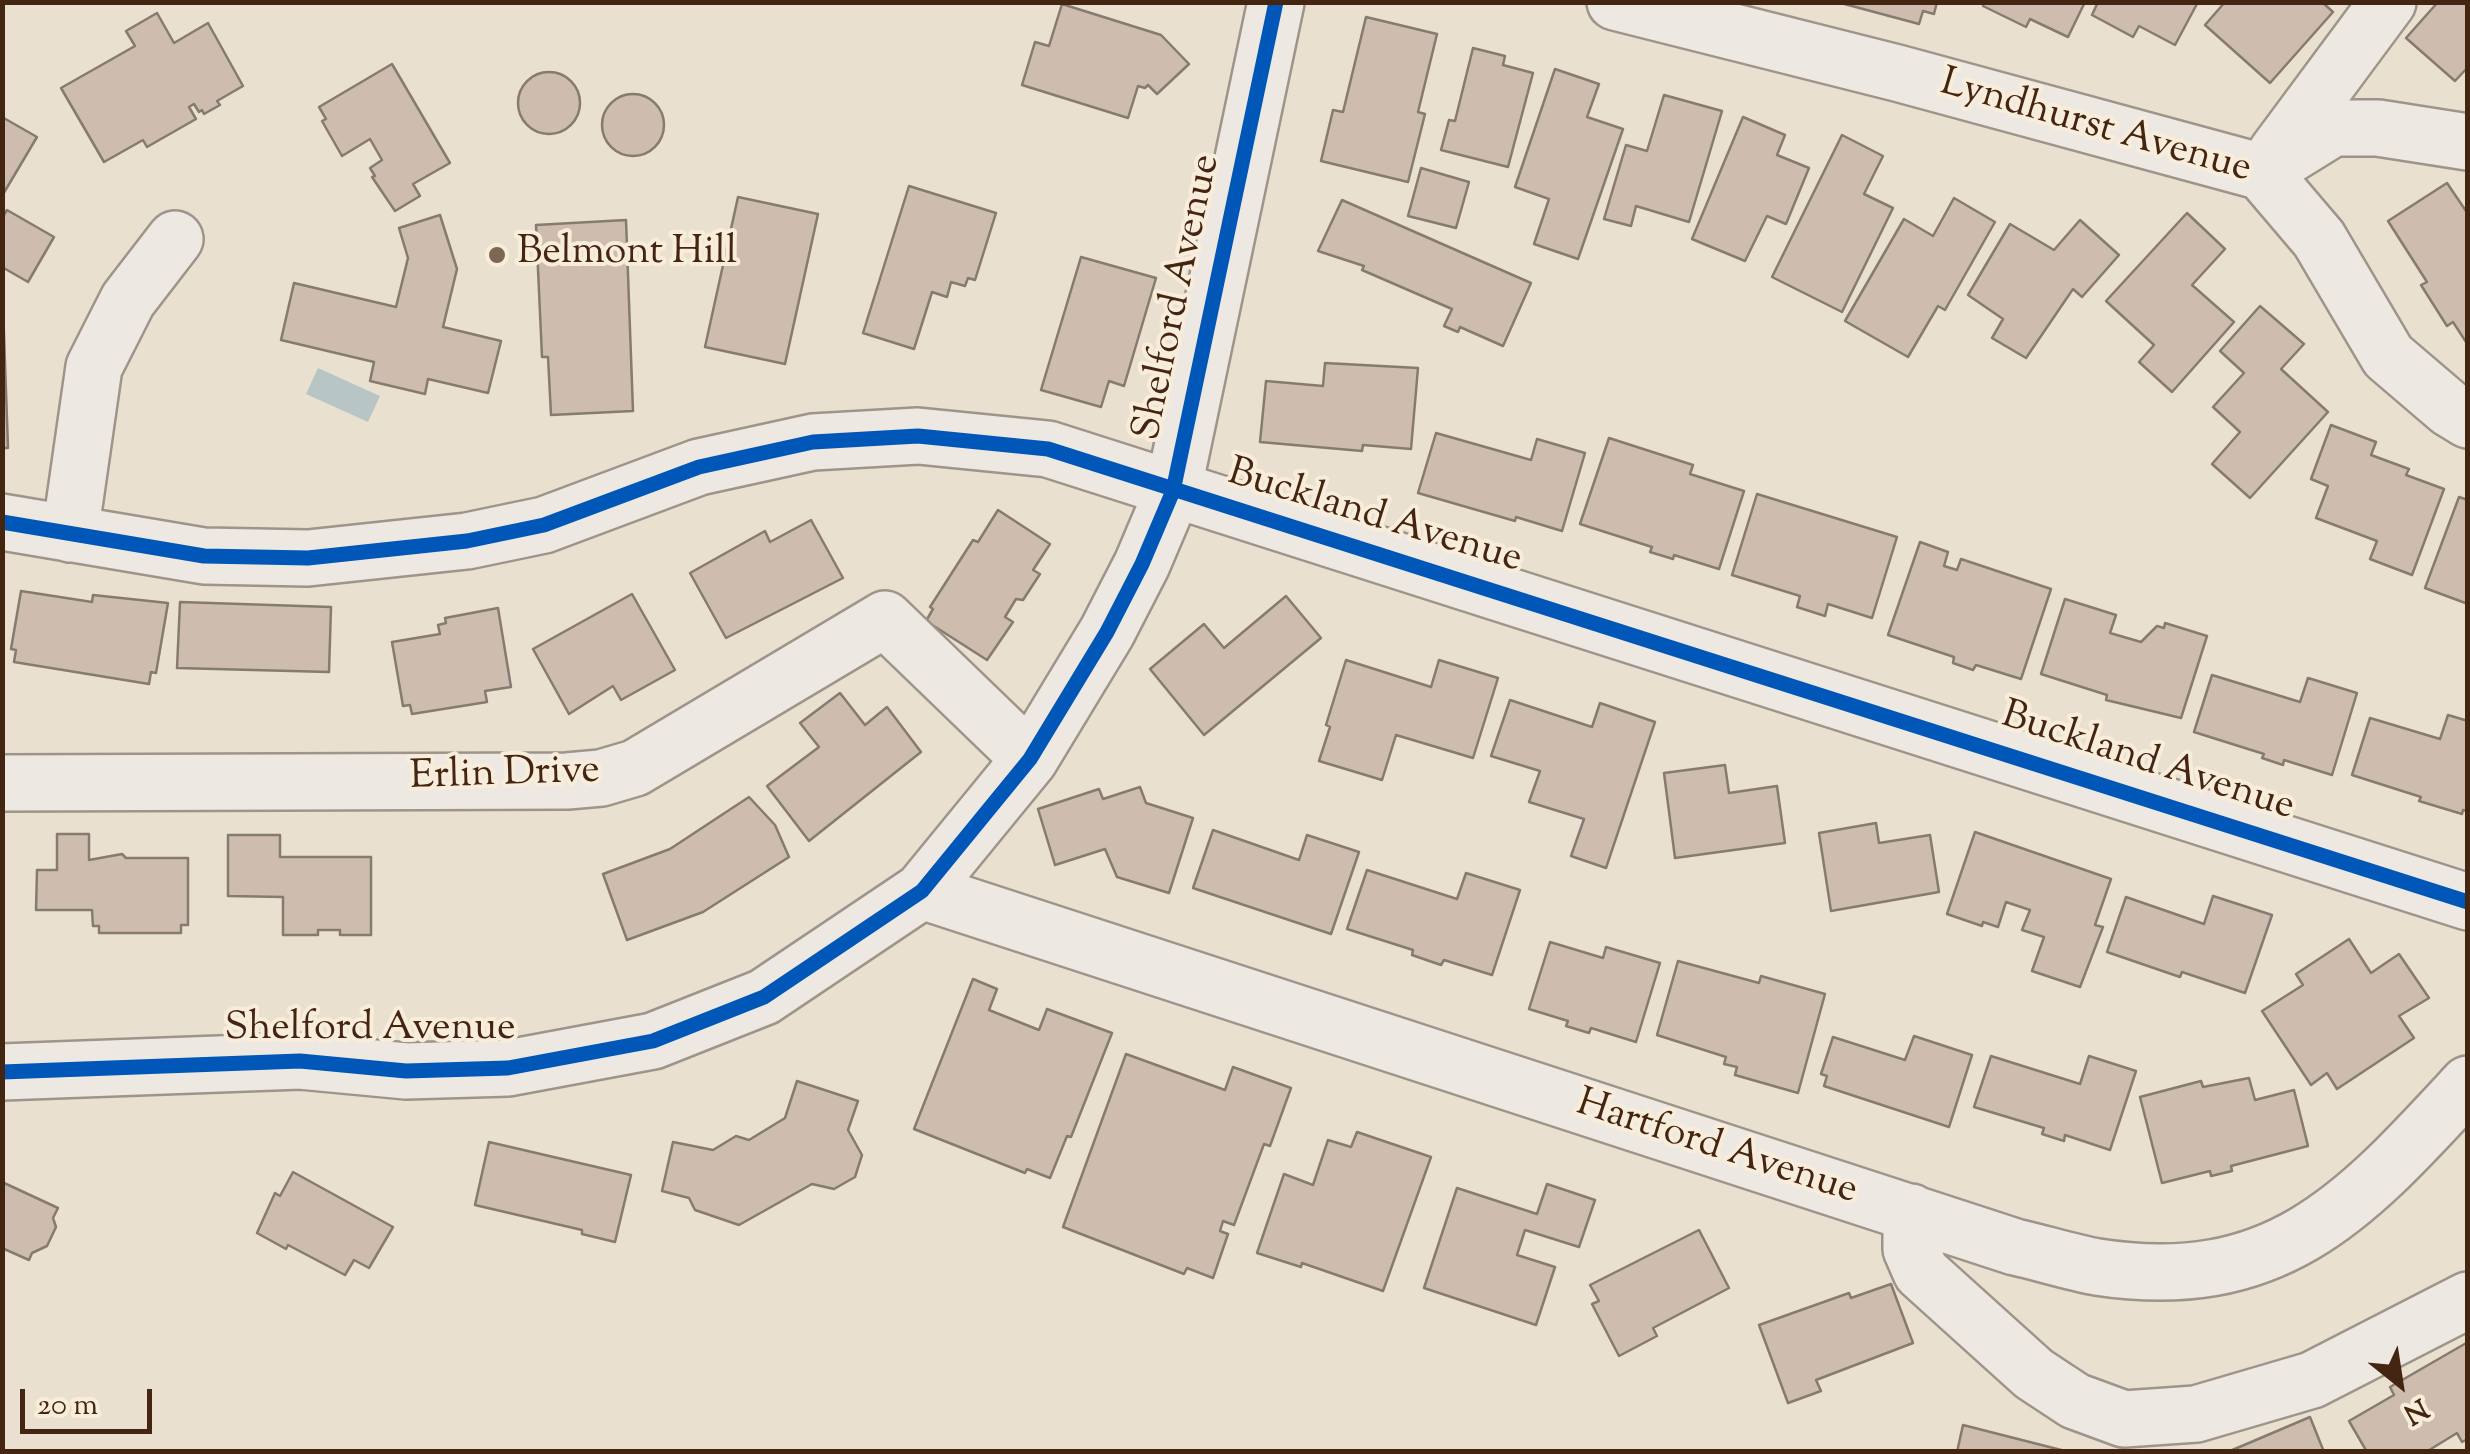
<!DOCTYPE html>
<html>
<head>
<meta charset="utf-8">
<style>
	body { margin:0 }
	#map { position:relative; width:2470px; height:1454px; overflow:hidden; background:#eae0d0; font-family:"Sorts Mill Goudy",serif }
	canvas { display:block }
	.frame { position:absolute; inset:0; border:5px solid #432512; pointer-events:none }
	.north { position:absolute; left:2350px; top:1334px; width:100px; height:100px; -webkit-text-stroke:8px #f8edda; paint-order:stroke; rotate:150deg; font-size:28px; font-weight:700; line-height:40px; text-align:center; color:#432512 }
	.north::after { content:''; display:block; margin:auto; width:35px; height:45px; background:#432512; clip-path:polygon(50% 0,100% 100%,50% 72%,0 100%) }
	.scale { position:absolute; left:20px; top:1389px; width:132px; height:45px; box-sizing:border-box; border:5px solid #432512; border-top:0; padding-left:12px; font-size:30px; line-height:35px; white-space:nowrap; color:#432512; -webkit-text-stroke:8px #f8edda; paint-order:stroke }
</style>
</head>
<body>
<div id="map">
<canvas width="2470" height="1454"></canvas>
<div class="frame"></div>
<div class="north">N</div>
<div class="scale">20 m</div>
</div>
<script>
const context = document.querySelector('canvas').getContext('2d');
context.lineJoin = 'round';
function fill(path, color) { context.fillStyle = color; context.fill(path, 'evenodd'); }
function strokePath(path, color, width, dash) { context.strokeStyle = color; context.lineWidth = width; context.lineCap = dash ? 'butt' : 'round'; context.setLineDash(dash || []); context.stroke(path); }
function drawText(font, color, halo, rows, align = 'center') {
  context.font = font + ' "Sorts Mill Goudy",serif'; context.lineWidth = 8; context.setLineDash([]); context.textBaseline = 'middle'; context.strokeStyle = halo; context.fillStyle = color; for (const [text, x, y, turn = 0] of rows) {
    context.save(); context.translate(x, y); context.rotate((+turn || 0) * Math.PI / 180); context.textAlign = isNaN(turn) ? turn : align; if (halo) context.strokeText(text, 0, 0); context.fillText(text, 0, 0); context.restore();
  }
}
const water = new Path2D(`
	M318,368L380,396L368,422L306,394Z`);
const building = new Path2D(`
	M1837,2H1937L1934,14L1923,11L1919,24Z
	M1985,2H2085L2068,37L2030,19L2026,27L1983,6Z
	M2098,2H2198L2175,45L2139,26L2133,37L2092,15Z
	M2225,2H2322L2333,12L2270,83L2205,25Z
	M2438,2H2468V67L2455,81L2406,38Z
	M1062,4L1161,35L1189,64L1157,94L1148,85L1145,88L1138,86L1128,118L1022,85L1035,42L1049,46Z
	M157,13L174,43L208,23L243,86L217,101L220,105L204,114L202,110L199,112L194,104L189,107L196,119L147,147L143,140L104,162L61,88L135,46L126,31Z
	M1366,17L1437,34L1418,112L1425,114L1408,182L1321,161L1333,110L1343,112Z
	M1473,48L1505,56L1503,65L1533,73L1508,167L1441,150L1449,120L1455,121Z
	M392,64L450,163L413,184L420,196L395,211L372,177L375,176L370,168L382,160L370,139L342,156L322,121L326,119L319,107Z
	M1555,69L1599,84L1587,117L1623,129L1578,259L1534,244L1549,199L1515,187Z
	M518 103a31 31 0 1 1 62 0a31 31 0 1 1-62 0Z
	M602 125a31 31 0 1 1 62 0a31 31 0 1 1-62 0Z
	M1664,95L1722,111L1689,222L1636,206L1631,226L1604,219L1626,145L1647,151Z
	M2,117L37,137L2,196Z
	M1743,117L1785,135L1777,155L1809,168L1786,224L1767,216L1745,261L1692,239Z
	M1842,135L1883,156L1864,194L1893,208L1842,312L1772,277Z
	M1421,168L1469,182L1456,228L1408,216Z
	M2447,183L2468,214V345L2453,322L2447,326L2421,285L2427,282L2388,221Z
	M909,186L996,213L975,280L968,278L965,286L951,282L947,297L932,292L914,349L863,333Z
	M738,197L818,214L785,364L705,347Z
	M1954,198L1995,222L1945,310L1938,306L1908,357L1845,321L1904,219L1933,236Z
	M1342,200L1531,283L1503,346L1460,327L1458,332L1444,326L1452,309L1362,270L1364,266L1318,251Z
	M7,210L54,237L28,282L2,267V218Z
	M2187,213L2225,249L2192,285L2234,322L2172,392L2139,362L2154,345L2106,301Z
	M440,215L457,269L443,327L501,341L488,393L428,379L425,394L370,381L374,362L281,340L294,283L396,307L408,258L399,228Z
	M626,220L633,411L551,415L548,357H542L536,225Z
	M2080,220L2119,255L2082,297L2073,289L2026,358L1992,338L2003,319L1968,295L2010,224L2054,250Z
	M1081,257L1156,278L1124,386L1109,381L1101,407L1041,390Z
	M2,277L8,448H2Z
	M2260,306L2304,344L2281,369L2328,412L2250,498L2212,464L2240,432L2213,407L2244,373L2220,351Z
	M1325,363L1418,368L1411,449L1363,445L1362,451L1260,442L1266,381L1323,386Z
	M2331,425L2376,442L2371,455L2409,469L2406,475L2444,489L2412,575L2370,559L2377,541L2316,518L2328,486L2311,479Z
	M1436,433L1531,460L1537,439L1585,453L1562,531L1516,517L1515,521L1418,493Z
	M1609,438L1693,465L1690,474L1744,491L1719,569L1674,555L1673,559L1650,552L1652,547L1580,524Z
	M1757,494L1897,537L1872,618L1828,604L1825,616L1797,607L1800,596L1732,575Z
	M2459,497L2468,500V604L2425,588Z
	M998,510L1050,544L1033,570L1040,574L1023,600L1016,599L1005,617L1013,622L987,660L926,621L933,609L930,607L973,540L978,542Z
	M811,520L843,578L726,638L690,573L765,531L770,542Z
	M1920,542L1948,552L1944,566L1957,570L1961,559L2051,589L2021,679L1976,665L1973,670L1953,663L1954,657L1888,635Z
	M21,591L92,602L93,595L168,603L156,673L151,672L149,684L14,662L16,650L11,649Z
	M632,594L675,670L621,700L613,686L569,714L533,649Z
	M1286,596L1321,638L1204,735L1150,669L1204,624L1224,648Z
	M2065,599L2116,615L2110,633L2141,642L2157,626L2164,628L2165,623L2207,636L2181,718L2106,700L2107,695L2041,674Z
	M180,602L331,607L329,672L177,668Z
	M498,608L511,687L485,691L487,702L412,714L410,705L403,706L392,642L440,634L438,625L446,623L445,618Z
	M1346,660L1431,687L1439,660L1498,678L1473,758L1396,735L1382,780L1319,761L1330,727L1326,725Z
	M2212,675L2300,702L2308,678L2357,693L2332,775L2284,760L2283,765L2262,758L2264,754L2194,732Z
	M840,693L865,725L887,707L921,752L809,841L767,786L819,747L800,723Z
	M1510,700L1592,727L1600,703L1655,722L1606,868L1571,856L1584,819L1529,802L1540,771L1491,756Z
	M2448,715L2468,721V811L2463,810L2462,814L2419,801L2421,797L2352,775L2370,718L2440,739Z
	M1725,765L1729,793L1777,786L1785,843L1675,858L1664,773Z
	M1140,787L1146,803L1193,818L1169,893L1117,877L1105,849L1055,865L1038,809L1099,789L1103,799Z
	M749,797L775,825L789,857L703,912L627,940L603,874L670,849Z
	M1876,823L1879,843L1930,835L1939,892L1831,911L1819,833Z
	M1213,830L1299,860L1307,835L1359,852L1331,934L1193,888Z
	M1975,832L2111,879L2095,925L2103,927L2080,987L2032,971L2044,937L2022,930L2030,910L2006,902L1998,927L1983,922L1982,926L1947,914Z
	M57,834H89V860L122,854L126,858H188V925H181V933H99V926H93L92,910H36L37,870H57Z
	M228,835H280V857H371V935H340V930H318V935H283V897L228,896Z
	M1367,870L1457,899L1466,873L1520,890L1492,975L1444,960L1441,965L1412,955L1413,950L1347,929Z
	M2213,896L2272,915L2245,993L2182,972L2180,977L2107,952L2126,897L2204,924Z
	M2349,939L2371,973L2399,954L2429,998L2399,1016L2414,1038L2337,1089L2327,1073L2311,1085L2262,1011L2303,985L2296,974Z
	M1550,942L1603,958L1606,947L1660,963L1636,1042L1591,1028L1589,1033L1566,1026L1568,1021L1529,1009Z
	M1678,961L1759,983L1761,976L1825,994L1798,1093L1735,1075L1737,1067L1724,1064L1726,1057L1657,1035Z
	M973,979L997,989L989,1010L1039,1030L1047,1009L1112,1033L1071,1137L1067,1136L1050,1178L1027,1169L1025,1173L914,1129Z
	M1914,1036L1972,1055L1949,1127L1824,1086L1827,1076L1821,1074L1833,1037L1905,1060Z
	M1126,1054L1225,1090L1233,1067L1291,1088L1270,1146L1264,1144L1234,1225L1223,1221L1220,1231L1228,1234L1213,1278L1187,1268L1184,1274L1063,1227Z
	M1991,1056L2080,1084L2089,1056L2136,1071L2110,1150L2065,1135L2064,1141L2042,1134L2044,1128L1974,1107Z
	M2249,1078L2255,1100L2294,1090L2308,1146L2231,1166L2232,1171L2211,1176L2210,1171L2162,1183L2140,1097L2201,1081L2203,1087Z
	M797,1081L858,1101L848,1130L862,1155L855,1177L834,1189L812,1184L739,1225L695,1210L689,1198L662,1191L673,1142L713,1150L736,1136L749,1140L785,1118Z
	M1357,1132L1431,1157L1383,1291L1302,1263L1301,1267L1257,1253L1284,1174L1313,1185L1328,1140L1351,1147Z
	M489,1142L631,1175L615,1242L582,1234V1230L475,1205Z
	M293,1172L393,1227L369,1268L354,1260L345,1275L288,1245L286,1249L257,1233L275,1193L280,1196Z
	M2,1182L58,1208L53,1218L56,1227L47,1246L32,1253L29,1260L2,1248Z
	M1547,1184L1595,1200L1579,1247L1525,1230L1517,1255L1555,1267L1536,1325L1424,1288L1457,1188L1537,1214Z
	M1699,1230L1729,1288L1653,1328L1657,1336L1619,1356L1592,1304L1599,1301L1590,1285Z
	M1891,1284L1913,1343L1816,1380L1821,1391L1788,1403L1759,1325L1849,1293L1851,1298Z
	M2468,1342V1439L2462,1442L2457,1433L2426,1452H2367L2349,1421L2394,1395L2390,1387Z
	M2310,1417L2324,1452H2230V1451Z
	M1963,1425L2069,1452H1957Z`);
const minor = new Path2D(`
	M1615,2L1897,73L2262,172L2319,239L2388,356L2450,409L2468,420
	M2276,153L2388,2
	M2262,172L2333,128H2378L2468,142
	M2,522L204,556L308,558L467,541L544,525L699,467L813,442L918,436L1048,449L2468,902
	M70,534L94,367L128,300L175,239
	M2,783L567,781L601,778L635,768L885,619L1030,759
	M922,891L2015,1247C2042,1253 2070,1262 2097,1267C2278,1295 2356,1205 2468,1084
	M2,1072L300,1061L406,1071L508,1068L653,1041L764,997L922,891L1030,759L1107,632L1142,564L1173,491L1276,2
	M1911,1212V1249L1921,1272L2034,1374L2075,1401L2124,1419L2196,1414L2312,1380L2468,1300`);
const cycleway = new Path2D(`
	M2,522L204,556L308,558L467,541L544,525L699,467L813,442L918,436L1048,449L2468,902
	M2,1072L300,1061L406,1071L508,1068L653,1041L764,997L922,891L1030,759L1107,632L1142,564L1173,491L1276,2`);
const markers = [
	[497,255,10,"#7d6654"]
];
const streetNames = [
	["Lyndhurst Avenue",2095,129,16],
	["Shelford Avenue",1180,298,-78],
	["Buckland Avenue",1374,519,17],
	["Buckland Avenue",2147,764,18],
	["Erlin Drive",505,777,-2],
	["Shelford Avenue",370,1031],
	["Hartford Avenue",1716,1150,18]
];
const poiNames = [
	["Belmont Hill",517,255]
];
fill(water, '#b7c6c4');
fill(building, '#cebdae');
strokePath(building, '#857b70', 2.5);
strokePath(minor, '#9e9489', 60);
strokePath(minor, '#ede8e1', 55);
strokePath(cycleway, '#0057b8', 15);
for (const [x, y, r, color] of markers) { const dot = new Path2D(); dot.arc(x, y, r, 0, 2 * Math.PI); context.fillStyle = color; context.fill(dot); strokePath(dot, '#f8edda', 4); }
drawText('40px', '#432512', '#f8edda', streetNames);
drawText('40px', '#432512', '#f8edda', poiNames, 'left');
</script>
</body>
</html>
